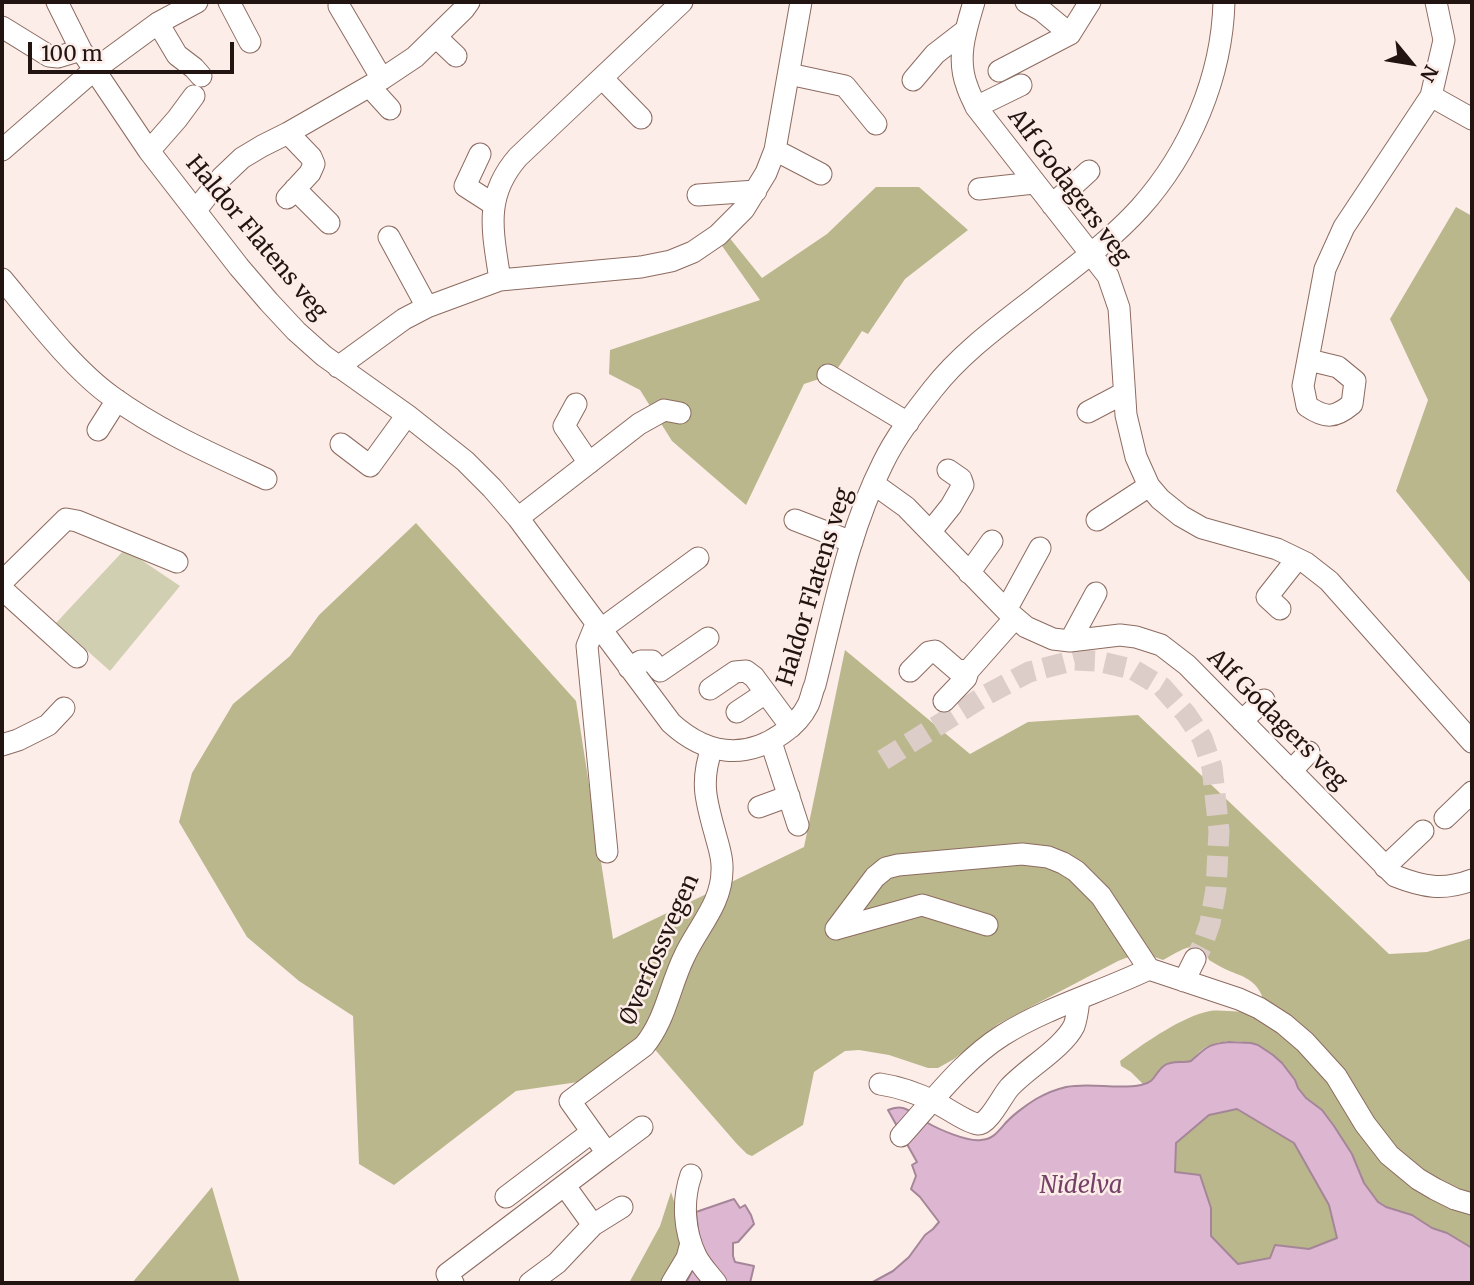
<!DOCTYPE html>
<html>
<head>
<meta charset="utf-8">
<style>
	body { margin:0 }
	#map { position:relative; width:1474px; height:1285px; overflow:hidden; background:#fdede8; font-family:Merriweather,serif }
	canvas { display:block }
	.frame { position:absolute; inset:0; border:4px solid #221511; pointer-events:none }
	.north { position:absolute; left:1376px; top:28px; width:70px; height:70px; -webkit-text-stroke:5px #fdede8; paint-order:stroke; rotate:120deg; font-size:19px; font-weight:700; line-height:28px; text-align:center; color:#221511 }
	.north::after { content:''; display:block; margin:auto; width:24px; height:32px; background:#221511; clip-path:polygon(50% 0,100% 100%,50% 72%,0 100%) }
	.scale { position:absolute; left:28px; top:42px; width:206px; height:32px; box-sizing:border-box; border:4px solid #221511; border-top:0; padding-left:9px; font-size:21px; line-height:24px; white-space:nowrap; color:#221511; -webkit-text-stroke:5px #fdede8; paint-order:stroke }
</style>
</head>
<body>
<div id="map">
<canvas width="1474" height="1285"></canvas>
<div class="frame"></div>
<div class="north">N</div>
<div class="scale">100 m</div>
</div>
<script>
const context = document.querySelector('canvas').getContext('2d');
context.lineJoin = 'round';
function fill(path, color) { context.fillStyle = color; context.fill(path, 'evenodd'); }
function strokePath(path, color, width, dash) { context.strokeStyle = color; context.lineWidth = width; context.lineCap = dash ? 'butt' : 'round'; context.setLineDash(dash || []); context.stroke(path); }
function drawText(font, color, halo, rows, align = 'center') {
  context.font = font + ' Merriweather,serif'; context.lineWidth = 5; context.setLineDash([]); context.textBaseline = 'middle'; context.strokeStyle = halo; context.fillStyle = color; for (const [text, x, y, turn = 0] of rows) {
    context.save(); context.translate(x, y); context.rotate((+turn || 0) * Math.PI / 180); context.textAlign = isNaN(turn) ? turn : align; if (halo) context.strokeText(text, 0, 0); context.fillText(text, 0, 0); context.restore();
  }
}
const green = new Path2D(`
	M125,549L180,586L110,671L56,623Z`);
const forest = new Path2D(`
	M876,187H919L968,230L905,279L868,334L862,331L834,374L804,384L746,505L672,441L640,390L609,374L610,350L760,300L720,243L728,236L762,278L827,234Z
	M1456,207L1472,216V585L1396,491L1428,400L1390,319Z
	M416,523L576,701L613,939L804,847L845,650L970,754L1028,722L1138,715L1389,954L1427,952L1472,938V1248L1447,1233L1432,1228L1422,1221L1386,1207L1378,1202L1364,1183L1352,1154L1322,1110L1306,1098L1298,1088L1295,1080L1258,1045C1242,1040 1217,1039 1203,1049C1198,1052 1195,1057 1191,1061C1184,1063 1173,1061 1166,1064C1156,1069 1155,1081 1144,1085L1131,1072L1121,1066L1120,1061L1124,1058C1146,1042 1183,1016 1210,1011C1229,1008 1255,1020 1262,996C1255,978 1240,976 1225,969C1219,966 1214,963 1209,960C1200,934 1179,952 1163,960C1147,954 1135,954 1118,961L998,1024L954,1059L938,1068H928L889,1055L859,1050L845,1051L814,1072L803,1125L752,1156L747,1154L736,1143L651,1045L585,1081L516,1091L394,1185L359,1164L353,1016L299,981L247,937L179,822L192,773L233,704L290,656L319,615Z
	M1236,1109L1294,1143L1329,1205L1337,1238L1309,1249L1275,1245L1270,1258L1238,1264L1211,1236V1208L1175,1172L1176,1143L1209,1115Z
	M212,1187L240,1283H132Z
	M671,1192L695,1265L685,1283H629L660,1226Z`);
const water = new Path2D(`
	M1229,1042L1251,1043L1258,1045L1273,1055L1282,1063L1295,1080L1298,1088L1306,1098L1322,1110L1334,1126L1352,1154L1364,1183L1378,1202L1386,1207L1412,1215L1432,1228L1447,1233L1472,1248V1283H871L893,1271L909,1257L925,1235L933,1229L939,1222L920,1197L911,1189L916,1176L912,1165L917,1162L888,1110C905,1102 912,1114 926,1122C938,1129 967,1142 981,1140C992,1139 996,1134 1003,1126C1010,1117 1026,1105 1036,1099C1045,1094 1057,1089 1066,1087C1091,1082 1117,1090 1141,1085C1157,1082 1154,1072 1165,1065C1171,1061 1183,1063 1191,1061C1206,1048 1207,1044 1229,1042ZM1237,1109L1294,1143L1329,1205L1337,1238L1309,1249L1275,1245L1270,1258L1238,1264L1211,1236V1208L1200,1175L1175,1172L1176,1143L1209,1115Z
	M734,1199L740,1208L745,1205L751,1215L754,1224L738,1242L733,1243V1256L735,1262L754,1266L750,1283H686L701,1253L696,1212Z`);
const minorTunnel = new Path2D(`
	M883,760L986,695L1029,672L1075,660L1097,661L1132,669L1162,687L1186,714L1202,738L1212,767L1219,831L1216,889L1210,923L1202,946L1195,959`);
const minor = new Path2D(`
	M57,2L81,50L149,151L239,267L269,302L296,331L324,356L407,415L465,461L492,488L518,518L671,723C705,754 744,761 783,733C793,726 802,717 808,705C811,699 812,691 815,685C834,610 848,532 883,463C896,436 915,412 933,389C961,353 1000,325 1036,297C1071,269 1109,242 1140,208C1190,152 1222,77 1224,2
	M229,2L250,42
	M974,2C966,29 956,58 967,86C969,93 973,100 976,107L1108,276L1119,308L1126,415L1136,457L1149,486L1160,499L1181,516L1202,528L1277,549L1306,563L1329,581L1472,742
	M339,6L382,79
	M158,23L177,55L194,68L201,76
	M2,27L49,56L58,57L81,50
	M1070,34L1090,2
	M436,37L456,56
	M999,71L1070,34L1041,10L1026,2
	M789,74L845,86L876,124
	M602,78L641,118
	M913,80L935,54L966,30
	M370,87L390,109
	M1431,96L1472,119
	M976,107L1021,85
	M2,150L94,70L158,23L197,2
	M775,150L821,174
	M149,151L177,119L194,96
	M480,154L465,186L493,204
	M295,189L329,223
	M979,189L1034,183
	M698,195L756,191
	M287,198L310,173L314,164L311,157L288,133
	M1052,205L1089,171
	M196,210L222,177L242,158L262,146L288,133L382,79L415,57L464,9L469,2
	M389,237L427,307
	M2,279C33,316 72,368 111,396C159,431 212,454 266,479
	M500,280C493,232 483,197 518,157L682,2
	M1309,360L1338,367L1355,381L1352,404C1335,418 1326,419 1307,406L1303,386L1325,269L1344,227L1431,96L1444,40L1436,2
	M338,367L404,319L427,307L500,280L641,267L671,261L693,252L718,235L744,209L766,173L775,150L801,2
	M828,375L908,423
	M576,404L564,426L589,463
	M1088,412L1124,393
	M98,430L117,400
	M341,444L370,466L407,415
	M874,484L906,507L1006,610L1026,627L1053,639L1070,641L1120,635L1136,637L1161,645L1187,665L1395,876C1423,887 1443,891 1472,880
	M518,518L639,424L664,410L680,413
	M795,520L852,542
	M1097,520L1149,486
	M931,531L951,506L963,485L961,479L948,470
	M969,573L992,541
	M2,582L66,519L77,521L177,562
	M2,589L77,657
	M1280,609L1267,597L1297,559
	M1006,610L1040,548
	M596,624L587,646L607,852
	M600,630L698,558
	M1070,641L1096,593
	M629,668L641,661H652L660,671L708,638
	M910,671L929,652L935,651L957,670L968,671
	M710,689L735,672L746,671L754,677L791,727
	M944,701L966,678L968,671L1014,619
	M737,712L764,694
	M1242,721L1264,700
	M771,742L798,825
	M2,745L18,740L48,725L64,708
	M1291,771L1309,752
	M759,807L789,796
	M1445,818L1472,792
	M1385,867L1423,831
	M836,929L875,877L886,868L898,865L1022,854L1048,857L1063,863L1076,871L1101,896L1149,969L1239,999L1259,1008L1284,1024L1305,1042L1336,1076L1365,1124L1389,1155L1418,1179L1435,1189L1455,1199L1472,1204
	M836,929L922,905L987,925
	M1184,981L1195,959
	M880,1084C900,1087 917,1093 935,1102C945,1107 968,1123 978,1124C988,1125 1002,1096 1009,1088C1026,1069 1063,1048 1074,1026C1077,1018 1078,1008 1079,999
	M901,1136C933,1101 962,1061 1003,1035C1048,1007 1101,992 1149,969
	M607,1153L642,1127
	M691,1175C682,1201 684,1231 696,1256C701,1266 709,1274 716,1283
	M565,1186L593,1225L622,1207
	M506,1197L592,1132
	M453,1283L447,1274L607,1153L570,1101L644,1046C666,1019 669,988 684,957C697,928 722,904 722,870C723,857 718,845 715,833C706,801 700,781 712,748
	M530,1283L557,1263L593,1225
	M672,1283L687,1258L691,1243`);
const streetNames = [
	["Alf Godagers veg",1069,187,53],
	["Haldor Flatens veg",256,238,50],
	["Haldor Flatens veg",815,587,-73],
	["Alf Godagers veg",1277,720,45],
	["Øverfossvegen",660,950,-66]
];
const waterNames = [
	["Nidelva",1081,1186]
];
fill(green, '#d0cfb2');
fill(forest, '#bab78c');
fill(water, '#ddb6d2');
strokePath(water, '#a58698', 2);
strokePath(minorTunnel, '#dccdc8', 21, [21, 10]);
strokePath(minor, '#8c6b60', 23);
strokePath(minor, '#fff', 21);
drawText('23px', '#221511', '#fdede8', streetNames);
drawText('italic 24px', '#744168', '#fdede8', waterNames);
</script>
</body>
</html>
